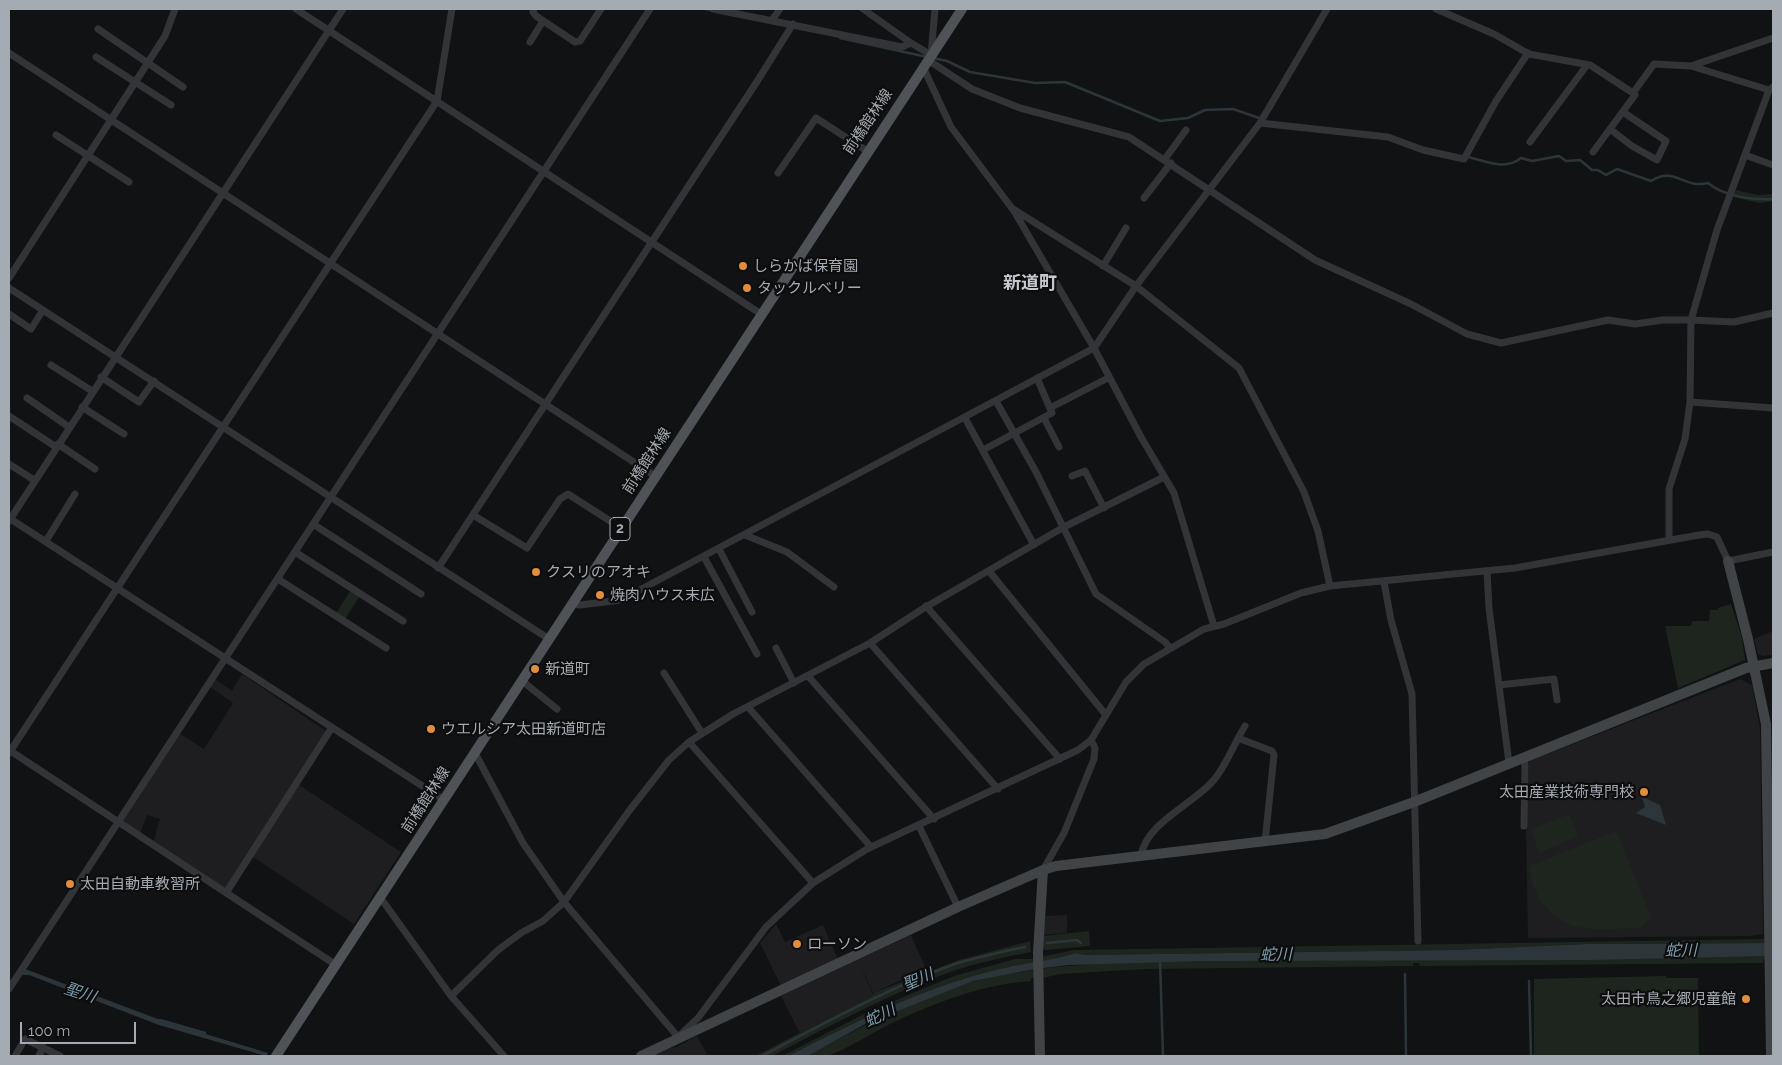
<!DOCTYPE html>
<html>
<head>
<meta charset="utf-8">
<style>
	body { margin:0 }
	#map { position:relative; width:1782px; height:1065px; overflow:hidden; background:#111213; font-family:Raleway,sans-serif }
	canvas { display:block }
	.frame { position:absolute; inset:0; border:10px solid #a4abb2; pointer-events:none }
	.scale { position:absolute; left:20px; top:1022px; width:116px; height:22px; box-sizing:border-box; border:2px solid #a4abb2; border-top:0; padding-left:6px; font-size:15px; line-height:18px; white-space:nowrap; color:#a4abb2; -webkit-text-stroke:4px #0d0d0e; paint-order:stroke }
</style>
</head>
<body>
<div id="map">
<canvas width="1782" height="1065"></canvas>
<div class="frame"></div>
<div class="scale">100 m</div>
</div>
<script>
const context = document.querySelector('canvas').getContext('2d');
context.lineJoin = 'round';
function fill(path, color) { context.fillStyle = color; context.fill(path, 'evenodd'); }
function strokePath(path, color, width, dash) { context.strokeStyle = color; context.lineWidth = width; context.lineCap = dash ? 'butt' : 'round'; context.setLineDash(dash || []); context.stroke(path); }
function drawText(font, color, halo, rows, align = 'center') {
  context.font = font + ' Raleway,"Noto Sans JP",sans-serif'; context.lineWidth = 4.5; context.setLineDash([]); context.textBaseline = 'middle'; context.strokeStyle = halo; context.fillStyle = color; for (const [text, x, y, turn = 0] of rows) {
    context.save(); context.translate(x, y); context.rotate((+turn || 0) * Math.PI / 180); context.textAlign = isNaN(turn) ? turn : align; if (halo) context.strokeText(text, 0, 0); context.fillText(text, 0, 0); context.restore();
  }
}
const built = new Path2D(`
	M1773,631V655L1763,656L1758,654L1754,639Z
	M242,674L326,731L281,800L287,803L299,785L401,852L354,924L253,857L225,889L153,843L160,819L147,815L140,834L122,822L179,733L204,749L233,703L210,687L215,679L232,691Z
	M1740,679L1752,685L1760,728L1763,934L1751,936L1528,938L1526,828L1529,761Z
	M1067,915V933L1043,935L1044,916Z
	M776,924L785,942L823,925L838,959L781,986L760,943Z
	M911,935L926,969L873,993L859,962L873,995L800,1033L781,996Z
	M697,1036L708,1056H652L666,1049L677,1047Z`);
const green = new Path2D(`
	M1736,190L1757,195L1773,194V201L1759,203L1733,197Z
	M352,588L361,594L344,621L335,615Z
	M1731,604L1742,638L1745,660L1678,688L1665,626H1691L1692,621H1709L1710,610H1718V608Z
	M1569,814L1578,836L1539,853L1531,830Z
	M1616,831L1651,918L1641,928C1602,928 1568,938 1542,902C1534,891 1530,879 1530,866Z
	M1089,931L1090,946L1045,950L1042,948L1044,936Z
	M1763,939L1773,941V943L1587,944L1453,950L1085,955L1075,953C1069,958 1015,965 1004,968C927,985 858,1021 788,1056H782L870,1011L954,976L1015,959H1031L1074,950Z
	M1030,941L1031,952C1006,957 980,962 956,970C892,992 832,1025 772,1056H755L873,995V993L959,960Z
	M1773,956V959H1764L1763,963L1420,966L1419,963H1413V966L1146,969L1060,974L1043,978L1042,976L1031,978V981C984,984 934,1003 892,1023C871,1033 849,1049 827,1056C821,1057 814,1056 808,1056C858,1029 918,994 974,981C1086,955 1204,961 1319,960C1470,960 1622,959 1773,956Z
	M1666,976V978H1698L1699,1056H1534V979Z`);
const water = new Path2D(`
	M1642,797L1660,805L1666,825L1636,813L1645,807Z
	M1773,943V956L1587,960L1201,961L1069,965L1035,969L973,981L867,1023L808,1056H788C858,1021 927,985 1004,968C1015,965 1070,957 1075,953L1085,955L1453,950L1587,944Z
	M25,969L163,1021L268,1053L266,1056L159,1025L29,975H22Z`);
const stream = new Path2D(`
	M705,9L712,10
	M840,38L927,57
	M933,58L947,61L970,72L1035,83L1065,82L1160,121L1188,118L1205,110L1233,109L1262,119
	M1468,157C1486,161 1505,171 1521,158L1532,161L1559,156L1566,161L1580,160L1592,170H1598L1606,175L1617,169L1651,181C1675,166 1683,189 1708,183C1725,197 1752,200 1773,199
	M1047,943L1077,940L1081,943
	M1160,960L1163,1056
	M1405,974L1406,1056
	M1529,981L1531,1056
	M160,1020L205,1033
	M762,1056C825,1023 888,988 955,964C978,957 1002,952 1025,947`);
const street = new Path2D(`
	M296,9L761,314
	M534,9L533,12L536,16L575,42L580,41L601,9
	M713,9L902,47L911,43
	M863,9L911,43L931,55L935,9
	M1436,9L1494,34L1529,54L1590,65L1633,93L1654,64L1691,66L1773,38
	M772,20L780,9
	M98,29L183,87
	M530,42L543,21
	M9,53L655,476
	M96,57L171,105
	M928,60L972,89L1020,108L1129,137L1315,260L1411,304L1467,334L1501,343L1608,320L1635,324L1663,320H1691L1717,230L1769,90L1773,87
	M1691,66L1769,90
	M923,67L951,127L1014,211L1094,348L1141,437L1174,493L1214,626
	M1260,123L1388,137L1423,150L1464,159L1496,101L1528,53
	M1610,129L1632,146L1657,160L1666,141L1623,112
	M56,135L129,182
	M1530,142L1587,65
	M1593,152L1635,95L1633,93
	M1745,155L1773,165
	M1165,159L1186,130
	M778,173L816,118L867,151
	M1144,198L1171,163
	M1013,209L1136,286L1239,368L1304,492L1318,531L1330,586
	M1103,266L1126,228
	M9,278L165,36L175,9
	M9,288L549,639
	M9,314L31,329L43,310
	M51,365L92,391
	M101,377L139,402L154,381
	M27,398L69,427
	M996,401L1036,472L1096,594L1165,642L1170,648
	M1690,402L1773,408
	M82,407L124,434
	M1050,408L1108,378
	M9,416L56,447
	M965,418L1034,545
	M1044,418L1059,447
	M58,444L95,469
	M983,450L1052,413L1037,378
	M9,464L34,480
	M1072,476L1085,471L1104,508
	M473,515L527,548L560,499L568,494L621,528
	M9,518L444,800
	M9,521L343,9
	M313,524L421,594
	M745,535L787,552L834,587
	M1669,540V489L1685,439L1690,402L1691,320L1734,322L1773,313
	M46,541L75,494
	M719,549L752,612
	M295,552L403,621
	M704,557L757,654
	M438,568L758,80L793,24
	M989,571L1106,715
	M1487,571L1489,608L1509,763
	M278,579L386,648
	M1384,582L1391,620L1412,694L1418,941
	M571,604L580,605L621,600L1094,348L1136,286L1260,123L1327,9
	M926,606L1060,759
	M870,643L998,789
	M776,648L794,683
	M664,673L702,733
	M808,676L934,819
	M521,680L557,709
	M1499,685L1554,679L1557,700
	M748,707L871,847
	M1238,738L1272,751L1274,755L1265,842
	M689,742L813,883
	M9,750L336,965
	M9,753L437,101L452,9
	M475,753L523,843L564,902L678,1037L698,1018L766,927L813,883L867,849L1078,750L1091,740L1126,682L1144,664L1204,629L1224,624L1301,593L1330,586L1515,568L1699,535L1708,534L1717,537L1728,561L1773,552
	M1523,757L1525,764L1524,826
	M919,826L958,907
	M1141,856C1146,821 1199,802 1217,776C1228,761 1235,742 1245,726
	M1043,870L1064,833L1094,759L1095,748L1091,740
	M226,893L331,729
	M380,897L451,996L504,1056
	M9,989L650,9
	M451,996L498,950L521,933L543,921L564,902L629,811L669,760L689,742L733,714L870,643L924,608L1064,527L1164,477
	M15,1056L25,1039L60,1056
	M39,1056L43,1047`);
const secondary = new Path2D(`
	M1728,561L1748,639L1766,724L1771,1056
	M641,1056L958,907L1043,870L1056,866L1325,834L1414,802L1746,668L1773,663
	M1040,1056L1038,953L1043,870`);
const primary = new Path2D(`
	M276,1056L962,9`);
const markers = [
	[743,266,5,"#e08e3c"],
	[747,288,5,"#e08e3c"],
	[536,572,5,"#e08e3c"],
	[600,595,5,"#e08e3c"],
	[535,669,5,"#e08e3c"],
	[431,729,5,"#e08e3c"],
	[1644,792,5,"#e08e3c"],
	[70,884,5,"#e08e3c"],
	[797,944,5,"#e08e3c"],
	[1746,999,5,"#e08e3c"]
];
const shields = [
	[620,529,20]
];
const shieldNames = [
	["2",620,529]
];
const streetNames = [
	["前橋館林線",868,122,-56],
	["前橋館林線",647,461,-57],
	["前橋館林線",426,800,-57]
];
const poiNames = [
	["しらかば保育園",753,266],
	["タックルベリー",757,288],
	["クスリのアオキ",546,572],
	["焼肉ハウス末広",610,595],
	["新道町",545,669],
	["ウエルシア太田新道町店",441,729],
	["太田産業技術専門校",1634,792,"right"],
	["太田自動車教習所",80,884],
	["ローソン",807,944],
	["太田市鳥之郷児童館",1736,999,"right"]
];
const waterNames = [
	["蛇川",1681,951,-1],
	["蛇川",1276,955,-1],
	["聖川",918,980,-24],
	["聖川",80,993,18],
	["蛇川",880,1016,-26]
];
const quarterNames = [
	["新道町",1030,284]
];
fill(built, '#1e1e20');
fill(green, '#1e251e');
fill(water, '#2c363a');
strokePath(stream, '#2c363a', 2.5);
strokePath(street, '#333437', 7);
strokePath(secondary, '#414447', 10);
strokePath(primary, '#4f5256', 10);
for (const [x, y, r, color] of markers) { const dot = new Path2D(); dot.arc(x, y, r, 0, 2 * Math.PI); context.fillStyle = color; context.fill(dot); strokePath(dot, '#0d0d0e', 2); }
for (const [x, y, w] of shields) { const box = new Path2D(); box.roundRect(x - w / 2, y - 11.5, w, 23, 4); context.fillStyle = '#0d0d0e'; context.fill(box); strokePath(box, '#a4abb2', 1); }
drawText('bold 14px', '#a4abb2', null, shieldNames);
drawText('15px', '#a4abb2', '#0d0d0e', streetNames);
drawText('15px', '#a4abb2', '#0d0d0e', poiNames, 'left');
drawText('italic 16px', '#7e9dab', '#0d0d0e', waterNames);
drawText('bold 18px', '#c5c9cf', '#0d0d0e', quarterNames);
</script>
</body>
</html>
